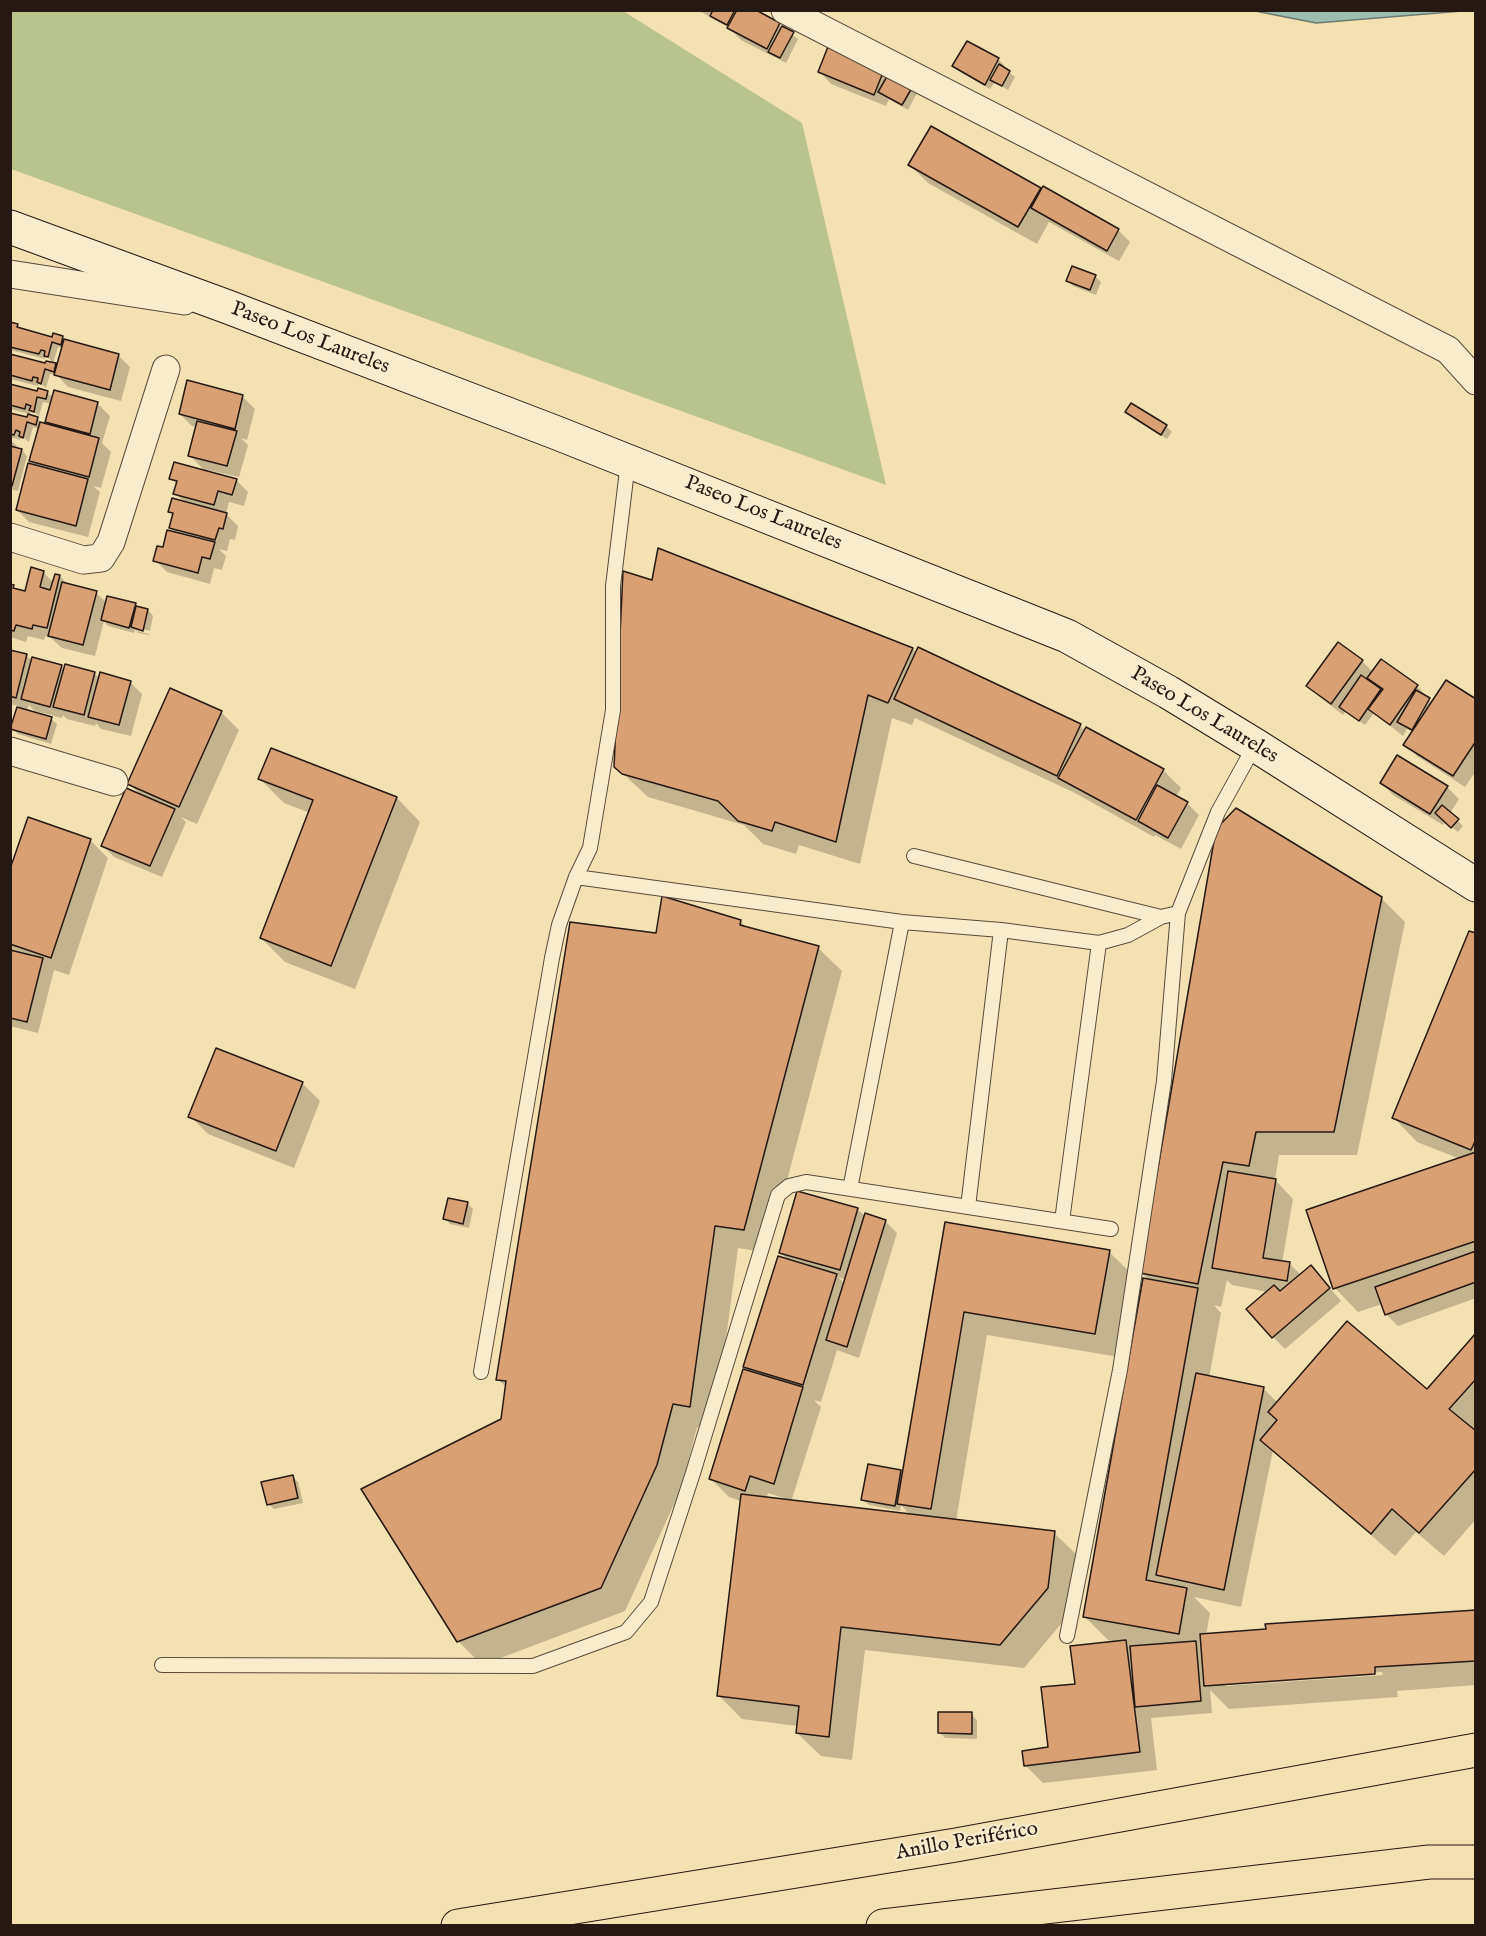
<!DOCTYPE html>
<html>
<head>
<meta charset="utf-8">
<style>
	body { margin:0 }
	#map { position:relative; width:1486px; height:1936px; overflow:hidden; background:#f4e1b2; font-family:"IM FELL English",serif }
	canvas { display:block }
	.frame { position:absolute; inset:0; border:12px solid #261812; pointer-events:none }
</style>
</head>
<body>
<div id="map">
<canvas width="1486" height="1936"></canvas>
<div class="frame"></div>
</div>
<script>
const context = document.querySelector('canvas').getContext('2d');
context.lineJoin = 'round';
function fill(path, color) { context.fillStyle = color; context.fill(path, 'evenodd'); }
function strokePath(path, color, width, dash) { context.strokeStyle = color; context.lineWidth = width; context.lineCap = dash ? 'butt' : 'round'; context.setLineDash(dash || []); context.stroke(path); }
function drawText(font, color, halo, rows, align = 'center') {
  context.font = font + ' "IM FELL English",serif'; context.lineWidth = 4.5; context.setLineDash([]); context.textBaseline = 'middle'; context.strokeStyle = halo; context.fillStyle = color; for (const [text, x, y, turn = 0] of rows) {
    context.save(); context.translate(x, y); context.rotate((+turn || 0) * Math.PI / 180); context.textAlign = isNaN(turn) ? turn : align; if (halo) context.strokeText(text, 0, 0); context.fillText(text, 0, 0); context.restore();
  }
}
const green = new Path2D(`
	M10,11H623L802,123L886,485L11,169Z`);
const water = new Path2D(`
	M1475,10L1316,23L1255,11V10Z`);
const shadow = new Path2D(`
	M698,10H753L779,25L798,39L786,63L741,40L729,28Z
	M832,41L912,88L917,93L908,110L889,99L886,106L831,84L820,72Z
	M968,43L999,60L1004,65L1003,68L1015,77L1008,90L995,82L990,89L960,72L954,66Z
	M910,165L1040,189L1042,191L1044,188L1118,230L1130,242L1119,261L1049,222L1037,244L928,183Z
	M1095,276L1101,282L1096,295L1073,286L1068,281Z
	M10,323L17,325L22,330L53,338L63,337L66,341L118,355L130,367L121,401L68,387L57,375L50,374L46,388L39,382L38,386L10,379V353L14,357L46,365H55L58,367L63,348L58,347L53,363L46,355L45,359L10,350Z
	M188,382L243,397L255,409L247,440L241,438L248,445L239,477L208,470V472L236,480L248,492L244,506L229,502L226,514L238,526L235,540L230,539L227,551L219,549L226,556L222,570L214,568L210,584L167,572L155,560L177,534L170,527L174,515L170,512L185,503L175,493L177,485L171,478L206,472L190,456L197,427L192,426L180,414Z
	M10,386L38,393L47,392L53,398L98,404L110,416L102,443L111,452L101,488L93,486L100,492L88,537L29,522L17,510L37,467L30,460L39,429L33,427L29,442L21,436L20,440L10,437V414L28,419L29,414L10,409ZM43,402L52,404L47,421L53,427L43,424L37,418L30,416L31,410L39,416Z
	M1132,405L1166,426L1172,432L1167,439L1133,418L1127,412Z
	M10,440L17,446L16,449L22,450L27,456L18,491L10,489Z
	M659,550L913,649L917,653L1080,726L1085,731L1163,770L1181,788L1176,797L1187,803L1199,815L1181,849L1155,835L1154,837L1075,793L915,718L912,725L892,718L860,864L799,845L796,854L763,844L744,825L648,797L616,767Z
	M43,572L54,583L56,575L60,576L69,586L96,593L107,603L135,604L139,608L148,610L153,616L150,631L137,628V631L149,634V635L138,633L135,629L134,633L108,626L104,621L95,656L62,648L51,638L45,636L44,640L28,636L26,642L10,637V585L18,591L26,593Z
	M1338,644L1362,661L1373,672L1417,686L1432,703L1476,700V771L1465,787L1417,756L1405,744L1413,732L1407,729L1403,736L1374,713L1365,725L1345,712L1343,715L1320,697L1308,686ZM1370,679L1379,687L1377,688L1368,682Z
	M10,652L27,656L33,662L61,666L65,670L94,673L99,678L130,682L142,694L131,736L101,729L96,723L95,726L67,719L63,715L62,718L35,711L29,705L27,711L51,719L57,724L51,744L18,734L12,728L19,706L10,704Z
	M221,712L239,730L197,824L181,817L186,822L162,877L114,857L103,846L141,795L129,784Z
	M260,779L397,798L420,822L355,989L285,962L261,938L310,813L284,803Z
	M1382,783L1447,787L1459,799L1450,813L1463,826L1458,832L1445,821L1443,825L1393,795Z
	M90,840L108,858L69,975L54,970L38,1033L10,1026V874Z
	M1381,898L1405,922L1357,1155H1279L1275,1180L1293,1199L1282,1263L1290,1264L1301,1275L1322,1279L1341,1301L1285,1349L1273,1337L1268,1292L1232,1285L1227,1280L1221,1307L1214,1305L1221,1313L1209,1378L1264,1389L1278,1403L1427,1391L1476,1335V1429L1474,1431L1476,1433V1519L1444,1556L1416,1532L1395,1556L1273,1450L1241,1607L1194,1597L1210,1613L1206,1635L1476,1611V1685L1397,1691L1398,1697L1229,1709L1210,1690L1212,1713L1151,1718L1157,1770L1043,1783L1025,1765L1050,1749L1077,1685L1117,1642L1108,1640L1084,1616L1150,1281L1141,1272ZM1382,1672L1383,1675L1225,1686V1683Z
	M740,921L748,929L818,948L842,971L768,1253L738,1248L714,1430L697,1427L681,1489L625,1611L482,1665L458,1641L503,1420L507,1388L498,1379L657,935Z
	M1476,935V1298L1398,1326L1386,1314L1382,1304L1358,1312L1335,1288L1460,1159L1417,1142L1394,1118Z
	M302,1083L320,1101L294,1168L208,1134L190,1116Z
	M467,1203L473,1209L469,1228L450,1224L445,1218Z
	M857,1209L866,1217L885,1221L897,1233L859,1358L837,1350L821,1402L814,1400L821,1407L791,1502L911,1516L901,1505L900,1511L869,1505L863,1500L900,1472L904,1475L946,1224L1109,1252L1133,1275L1119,1357L987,1335L956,1521L1054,1533L1078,1556L1071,1612L1024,1668L865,1650L852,1760L821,1756L797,1733L798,1726L742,1719L718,1695L741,1501L729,1497L711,1479L753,1374L745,1366L789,1261L781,1253ZM838,1277L846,1280L845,1284ZM768,1493L787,1499H766Z
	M292,1476L298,1482L303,1503L274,1509L268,1504Z
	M971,1714L977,1720V1739L945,1738L940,1733Z`);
const building = new Path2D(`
	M713,10H735L727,25L710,16Z
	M737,10H756L780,23L767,49L727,28Z
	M782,26L794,32L780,58L768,52Z
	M831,39L884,70L874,95L818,72Z
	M967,41L999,58L985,85L952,66Z
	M999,64L1010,71L1002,86L990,80Z
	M889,73L913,86L902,105L878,92Z
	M931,126L1041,188L1018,227L908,165Z
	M1043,186L1119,229L1107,251L1031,208Z
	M1072,266L1096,275L1090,290L1066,281Z
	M10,322L18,324L17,327L52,337L53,333L63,336L61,345L52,342L48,357L44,356L45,351L41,350L39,354L10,347Z
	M64,339L119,354L110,390L54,375Z
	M10,354L45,363L46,361L56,363L54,372L45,369L41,384L37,382L38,378L33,377L32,381L10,375Z
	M187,380L243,395L235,429L179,414Z
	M10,384L37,391L38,388L48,391L46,399L37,397L34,412L29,410L31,406L26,404L25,409L10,405Z
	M54,390L98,402L90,434L45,422Z
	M1131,403L1167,425L1161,435L1125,412Z
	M10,413L27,417L28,414L38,417L36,425L27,422L23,438L19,436L20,432L16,430L14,435L10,434Z
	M197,421L237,431L227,466L188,456Z
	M40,422L99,438L89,477L29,461Z
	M10,446L22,449L12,486H10Z
	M174,462L237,479L232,495L218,491L214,505L173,494L177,481L169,479Z
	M28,463L88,479L76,526L16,510Z
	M172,498L227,513L223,529L219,528L215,540L169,528L173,513L168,512Z
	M167,530L215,542L210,559L202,557L198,573L153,561L157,546L163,547Z
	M658,548L913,648L888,703L868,695L836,842L775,822L772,831L738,821L718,801L622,774L614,767L623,571L652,580Z
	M31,567L44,571L40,587L50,590L55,574L60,575L47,628L33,625L32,629L16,625L14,631L10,630V584L14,585L13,588L25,591Z
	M62,582L97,591L83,645L48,636Z
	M107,596L136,603L129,628L101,620Z
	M136,606L148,609L143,631L131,627Z
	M1338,642L1363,660L1331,704L1306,686Z
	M918,647L1081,724L1057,776L894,699Z
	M10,650L27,654L16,698L10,696Z
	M32,657L62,665L50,707L21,699Z
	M1381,659L1418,685L1390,725L1368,709L1383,689L1367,678Z
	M65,664L95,672L84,715L53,707Z
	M100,672L131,681L119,725L88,717Z
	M1361,675L1381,689L1359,721L1339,707Z
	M1446,680L1476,699V741L1453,776L1403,745Z
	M170,688L222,711L179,807L127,784Z
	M1416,690L1430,698L1412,730L1397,722Z
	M17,707L52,717L46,739L10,729Z
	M1086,727L1164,769L1136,820L1058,778Z
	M271,748L397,797L331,966L260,938L313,800L258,779Z
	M1397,755L1448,786L1430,814L1380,783Z
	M1157,785L1188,802L1168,838L1138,821Z
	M126,788L175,809L150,866L101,846Z
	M1442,805L1459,819L1451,828L1435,813Z
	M1236,808L1382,897L1334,1132H1256L1249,1166L1223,1162L1198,1284L1140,1273L1216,829Z
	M28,817L91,839L51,958L10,944V869Z
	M662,896L741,920L740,925L819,946L744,1230L715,1226L690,1407L673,1404L657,1465L601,1588L457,1642L361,1489L501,1419L506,1381L496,1380L570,922L656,933Z
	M1469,931L1476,933V1139L1471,1150L1392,1118Z
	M10,950L43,958L27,1022L10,1018Z
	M216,1048L303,1082L276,1151L188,1117Z
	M1476,1152V1241L1333,1289L1306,1210Z
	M1228,1171L1276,1179L1263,1258L1290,1262L1287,1281L1212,1268Z
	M797,1191L858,1208L840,1270L779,1253Z
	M448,1198L468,1202L463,1224L443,1219Z
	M865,1213L886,1220L847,1347L826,1340Z
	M945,1222L1110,1250L1095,1334L964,1312L931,1509L897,1504Z
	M1476,1251V1282L1385,1315L1375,1287Z
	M778,1256L837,1274L803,1385L743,1367Z
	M1311,1265L1330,1288L1272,1338L1246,1309L1274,1285L1280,1291Z
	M1143,1278L1198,1288L1146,1580L1187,1588L1179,1634L1083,1617Z
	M1347,1321L1427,1389L1476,1333V1379L1449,1409L1476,1431V1469L1419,1533L1392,1509L1371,1534L1260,1440L1277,1420L1268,1412Z
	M743,1369L803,1387L774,1484L750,1476L745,1491L709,1479Z
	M1196,1373L1264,1387L1224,1590L1156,1575Z
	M868,1464L901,1470L895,1506L861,1500Z
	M293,1475L298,1498L267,1505L261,1482Z
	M741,1494L1055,1531L1048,1588L1000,1645L841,1627L829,1737L796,1733L799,1706L717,1696Z
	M1476,1610V1661L1375,1667V1674L1204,1686L1200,1634L1266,1629L1265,1624Z
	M1126,1640L1140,1752L1024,1766L1022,1751L1048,1747L1041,1687L1075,1684L1070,1646Z
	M1196,1641L1201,1701L1135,1707L1130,1646Z
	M938,1712H972V1734L938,1733Z`);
const lane = new Path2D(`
	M914,856L1161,917
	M576,877L902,922L1001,930L1099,943L1128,935L1161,917L1178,913L1218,812L1255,745
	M850,1189L902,922
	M968,1207L1001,930
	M1062,1221L1099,943
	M481,1372L552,958L559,925L576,877L590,848L613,710V586L628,462
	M1067,1636L1120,1370L1164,1081L1178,913
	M162,1665L533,1666L626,1632L651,1602L693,1473L778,1195L789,1186L806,1182L1111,1229`);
const street = new Path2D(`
	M785,10L1448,350L1476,381
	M10,274L184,301
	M10,537L83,560L101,558L111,542L166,369
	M10,751L114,782`);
const secondary = new Path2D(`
	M10,227L228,307L557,433L1067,636L1168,692L1255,745L1476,885`);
const highway = new Path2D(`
	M458,1926L956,1845L1476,1750
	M883,1926L1429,1862H1476`);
const streetNames = [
	["Paseo Los Laureles",310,339,21],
	["Paseo Los Laureles",763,514,22],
	["Paseo Los Laureles",1204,716,31],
	["Anillo Periférico",967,1842,-10]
];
fill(green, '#b8c38e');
fill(water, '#9cbdaf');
strokePath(water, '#6d7b70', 1.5);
fill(shadow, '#0003');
fill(building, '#d9a074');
strokePath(building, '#261812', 1.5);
strokePath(lane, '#5a4a3a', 16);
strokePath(street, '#5a4a3a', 29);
strokePath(secondary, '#261812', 35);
strokePath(highway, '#261812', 35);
strokePath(lane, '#f8eccd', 14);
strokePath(street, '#f8eccd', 27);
strokePath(secondary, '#f8eccd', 33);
strokePath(highway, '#f4e1b2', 33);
drawText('21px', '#261812', '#f8eccd', streetNames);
</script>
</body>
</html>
